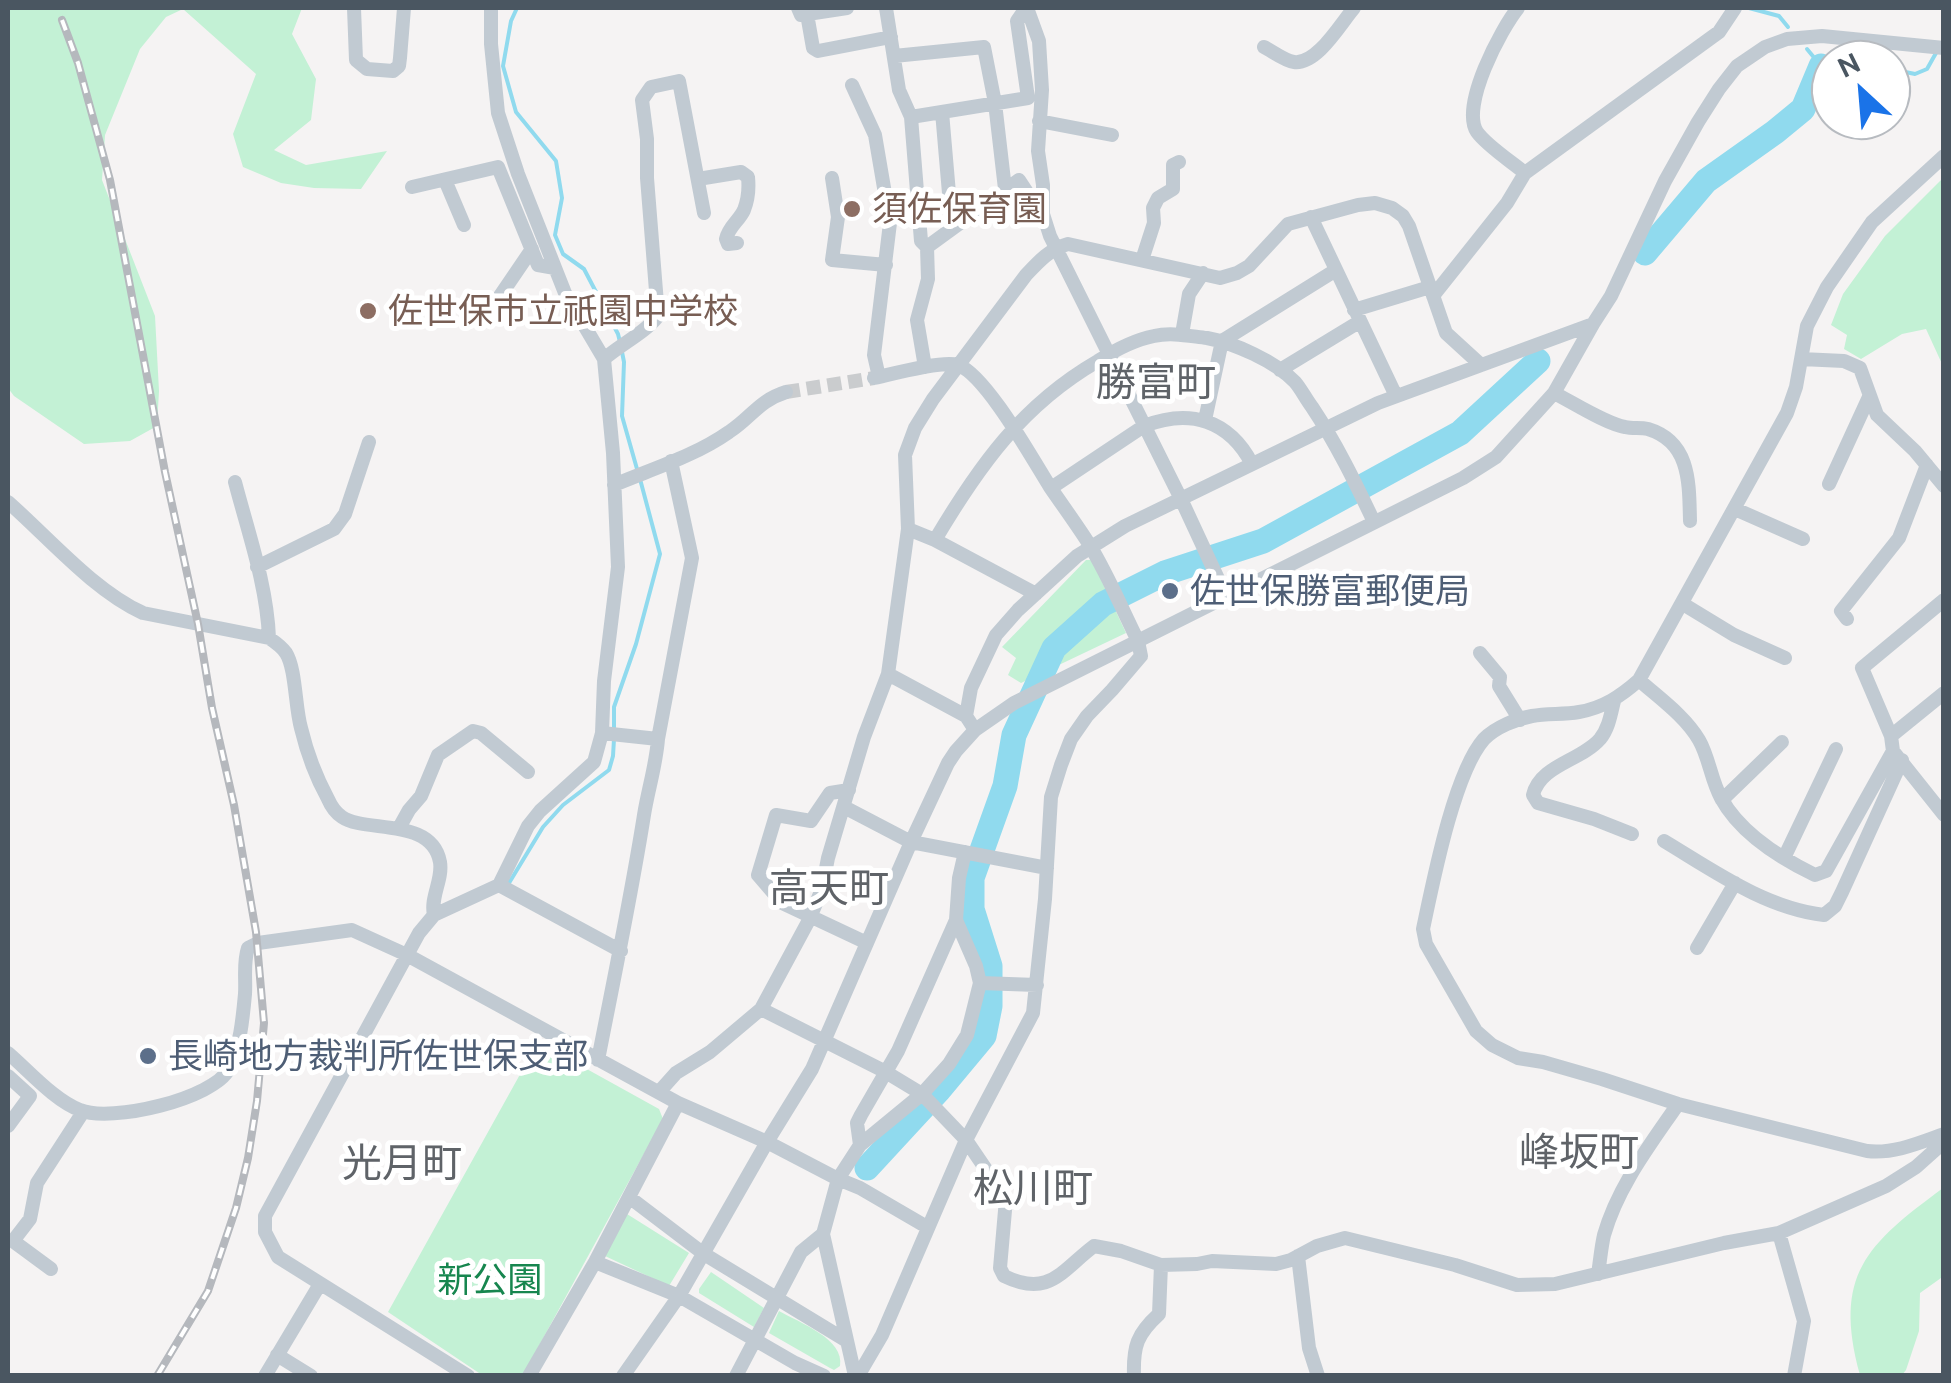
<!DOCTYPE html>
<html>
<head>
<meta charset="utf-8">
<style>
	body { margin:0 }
	#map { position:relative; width:1951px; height:1383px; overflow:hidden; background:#f5f3f3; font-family:Ubuntu,sans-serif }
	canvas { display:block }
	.frame { position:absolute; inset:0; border:10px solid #4a5661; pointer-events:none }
	.north { position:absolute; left:1811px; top:40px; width:100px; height:100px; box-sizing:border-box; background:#fff; border:2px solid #b7bbc0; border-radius:50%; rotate:334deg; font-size:28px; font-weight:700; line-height:40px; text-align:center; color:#4a5661 }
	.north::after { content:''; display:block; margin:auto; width:35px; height:45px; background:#1a73e8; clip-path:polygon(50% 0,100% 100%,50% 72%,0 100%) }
</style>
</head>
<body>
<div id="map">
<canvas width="1951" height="1383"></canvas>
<div class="frame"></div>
<div class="north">N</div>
</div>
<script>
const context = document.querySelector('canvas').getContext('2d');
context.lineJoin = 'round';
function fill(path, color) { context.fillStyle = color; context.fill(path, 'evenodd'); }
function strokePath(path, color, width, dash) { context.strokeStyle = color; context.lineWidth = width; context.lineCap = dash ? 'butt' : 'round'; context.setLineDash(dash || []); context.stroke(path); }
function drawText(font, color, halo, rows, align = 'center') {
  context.font = font + ' Ubuntu,"Noto Sans JP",sans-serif'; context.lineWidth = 10; context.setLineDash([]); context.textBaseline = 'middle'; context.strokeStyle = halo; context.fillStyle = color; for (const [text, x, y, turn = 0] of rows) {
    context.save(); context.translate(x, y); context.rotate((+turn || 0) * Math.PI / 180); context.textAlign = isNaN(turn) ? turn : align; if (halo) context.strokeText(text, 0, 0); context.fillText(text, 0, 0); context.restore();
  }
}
const green = new Path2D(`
	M8,8H302L292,34L316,79L311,120L274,150L306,165L387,151L361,189L314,188L281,183L243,167L233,134L256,74L183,9L166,17L140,49L105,135L102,180L155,316L159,391L157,426L130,441L84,444L14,396L8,388Z
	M1943,178V366L1926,329L1902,334L1861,359L1844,349L1847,335L1831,325L1843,294L1885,236Z
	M1086,560H1092L1126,633L1021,683L1008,675L1016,658L1002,647Z
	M538,1042L659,1109L663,1119L523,1375H482L388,1312Z
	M1943,1188V1266L1941,1278L1920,1293L1919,1331L1906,1370L1902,1375H1860C1833,1275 1866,1245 1943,1188Z
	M627,1214L689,1253L669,1286L605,1256Z
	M711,1272L764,1308L754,1327L699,1293V1289Z
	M779,1311C800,1323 845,1339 840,1366L834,1370L830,1368L769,1333Z`);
const stream = new Path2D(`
	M517,8L511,21L503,66L516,112L556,161L562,198L555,235L563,254L584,269L618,334L620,342
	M1749,8L1779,16L1788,27
	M1807,49L1821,66H1831
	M1891,69L1915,74L1927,69L1936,53
	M622,352L624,362L622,416L637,469
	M614,730V707L636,644L660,554L640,479
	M509,883L543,827L563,805L609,770L613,756L614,739`);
const river = new Path2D(`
	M1645,253L1706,181L1775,132L1803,109L1821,66
	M867,1168L939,1090L984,1036L990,1006V966L972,909V878L1005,786L1014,735L1054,648L1103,604L1165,573L1263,541L1460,433L1538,361`);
const minorTunnel = new Path2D(`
	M786,392L874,378`);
const minor = new Path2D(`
	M354,8L356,60L367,69L393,71L399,66L400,58L404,8
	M798,8L801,15L847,8
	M886,8L899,90L911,117L921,241L927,247L928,279L917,320L925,367
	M1027,8L1039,41L1042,90L1038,151L1043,185V214L1050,236L1181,499L1226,596
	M1518,8C1501,29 1460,106 1477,132C1487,146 1512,162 1525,173
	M807,14L813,48L818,51L891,37
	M1264,47C1272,51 1285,61 1294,62C1317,65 1341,23 1354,8
	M894,56L984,47L995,103L1005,189
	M852,85L875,135L890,223L874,355L879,377
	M942,112L952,228
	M911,117L1028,98L1017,21L1026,8
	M1039,121L1112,135
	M1944,156L1872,222L1827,287L1807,326L1796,387L1787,413L1639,680C1621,696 1603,708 1579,712C1563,715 1548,713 1532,716C1516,719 1496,727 1484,739C1454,773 1433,882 1423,929L1426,944L1476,1031L1492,1045L1518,1058L1543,1062L1602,1079L1678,1104L1867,1151C1894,1154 1919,1143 1944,1134
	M832,178L838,217L832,260L886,265
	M698,179L741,172L748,177C749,187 748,200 744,210C739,221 729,226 726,239L728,244L737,243
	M445,180L464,225
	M412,187L498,167L538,265L555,268
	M1311,217L1396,396
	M927,247L1019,180L1044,218
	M1142,260L1154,223L1153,208L1158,198L1173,189V165L1179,162
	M500,296L532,249
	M1433,296L1507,203L1525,173L1719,32L1735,8
	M1354,310L1430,287
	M1182,334L1189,294L1203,273
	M604,359C621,344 645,333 658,316L647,178V139L642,100L651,87L679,81L704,213
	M1801,359L1844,361L1860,368L1877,415L1915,451L1944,486
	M1280,370L1359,322
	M1554,393C1572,402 1606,424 1625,427C1633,429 1640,427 1648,429C1691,442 1689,484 1690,521
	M1205,420L1222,341L1336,270
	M235,482C248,532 267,585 269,638
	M1829,484L1869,397
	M614,485C652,469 695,456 729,432C752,417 758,401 786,392
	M1051,488L1144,426C1190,408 1229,420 1252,464
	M8,502C48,537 94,591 143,613L269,638C275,642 282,647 286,653C296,669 295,707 301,728C307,753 316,777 328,799C331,806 336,813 342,817C365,833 432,817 440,862C443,880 430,897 434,915
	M1735,509L1803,539
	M908,529L935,540L1036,594
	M935,540C979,466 1022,405 1098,361C1115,350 1134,340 1154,336C1171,332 1189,336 1207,338C1234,343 1275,361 1295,382C1301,389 1306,399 1312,407C1336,443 1355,482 1374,522
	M257,567L334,529L345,514L369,442
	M1944,600L1862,668L1891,736L1893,751L1944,815
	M1683,604L1734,635L1785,658
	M1847,619L1841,611L1899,538L1927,465
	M1480,653L1500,677L1499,686L1520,720
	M888,674L966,716
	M1639,680C1659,698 1685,716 1699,740C1709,757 1711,780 1721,798C1740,833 1780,858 1815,875L1826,871L1893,751
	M1614,701C1611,713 1609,728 1600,739C1581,761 1540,765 1533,795L1538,803L1594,819L1632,834
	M975,730L966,716L971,688L996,635L1018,610L1077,556L1125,526L1378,403L1593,324
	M602,733L658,739
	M1891,736L1944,693
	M849,790L830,793L811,821L776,815L758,875L782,903L867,943
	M1722,800L1782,742
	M844,807L911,842L1047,868
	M399,828L409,810L421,796L438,755L473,731L481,733L528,772
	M1664,841C1714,871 1765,908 1824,915L1835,906L1842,892L1902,760
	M1784,858L1836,749
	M499,885L621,951
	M1697,948L1735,883
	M980,983L1037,985
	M761,1009L884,1071L922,1094L966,1140L1006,1199L1000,1268L1004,1276C1049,1298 1061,1271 1094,1246L1121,1251L1161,1265L1197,1264L1212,1261L1276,1264L1291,1260L1317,1246L1345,1238L1455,1265L1517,1285L1555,1284L1724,1243L1779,1233L1886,1186L1916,1167L1944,1142
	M8,1053C28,1070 55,1101 80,1110C111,1123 213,1099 229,1069C240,1049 243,1016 245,994C246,978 243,963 248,948L258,943L352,930L407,955L678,1103L767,1142L838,1179L823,1234L855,1376
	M598,1060C614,978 631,897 644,815C648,790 656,765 658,739L692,558L671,461
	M8,1076L30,1096L8,1126
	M659,1092L676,1073L710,1052L761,1009L809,920L822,889L828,858L864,737L888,674L908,529L905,455L915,428L933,399L1026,275C1039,261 1050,249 1068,244L1220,278L1237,273L1249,266L1288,224L1358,205L1375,203L1392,208L1403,216L1409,226L1446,333L1481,365
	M860,1145L857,1123L861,1115L898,1051L956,920
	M629,1197L704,1254L847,1341
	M927,1227L860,1188L838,1179L860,1145L922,1094L949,1064L967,1035L980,983L976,966L956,920L959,878L965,852
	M1779,1233L1804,1321L1794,1376
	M1298,1256L1309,1348L1318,1376
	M595,1262L679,1296L795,1363L824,1376
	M51,1269L13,1241L30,1219L37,1183L83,1112
	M1598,1274C1600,1262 1601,1248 1604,1235C1618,1186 1650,1145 1678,1104
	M277,1355L311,1376
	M265,1376L320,1284
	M468,1376L278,1257L265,1232V1216L419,933L434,915L499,885L528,826L540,811L594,762L602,733L604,681L618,567L613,453L604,359L565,293L518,174L498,113L491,44V8
	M529,1376L595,1262L678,1103
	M623,1376L679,1296L767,1142L812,1069L911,842L948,763L956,751L975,730L1014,703L1463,478L1496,457L1554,393L1593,324L1611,296L1665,181L1698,122L1719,89L1737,66L1765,47L1787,39L1822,36L1944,48
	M736,1376L801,1252L823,1234
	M858,1376L882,1335L966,1140L1033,1013L1045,899L1051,797L1061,765L1071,739L1087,716L1112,690L1141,656L1138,641C1122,609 1108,575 1089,544C1077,525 1063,506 1050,487C1033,460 986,375 958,365C943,360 892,374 874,378
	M1134,1376C1133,1346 1137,1334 1159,1314L1161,1265`);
const rail = new Path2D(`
	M62,20L78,63L110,180L165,472L198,624L212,708L234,805L256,932L264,1023L257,1101L248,1158L236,1208L208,1291L157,1376`);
const markers = [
	[852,209,10,"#8d6e63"],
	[368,311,10,"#8d6e63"],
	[1170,591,10,"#5c6f8a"],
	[148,1056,10,"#5c6f8a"]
];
const educationNames = [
	["須佐保育園",872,209],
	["佐世保市立祇園中学校",388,311]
];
const serviceNames = [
	["佐世保勝富郵便局",1190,591],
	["長崎地方裁判所佐世保支部",168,1056]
];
const parkNames = [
	["新公園",490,1280]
];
const quarterNames = [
	["勝富町",1156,383],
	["高天町",829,889],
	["峰坂町",1579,1153],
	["光月町",402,1164],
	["松川町",1033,1189]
];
fill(green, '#c3f1d5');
strokePath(stream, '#90daee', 4);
strokePath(river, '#90daee', 25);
strokePath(minorTunnel, '#caccce', 14, [14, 7]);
strokePath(minor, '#c1cad2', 14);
strokePath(rail, '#b5b8bd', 8);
strokePath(rail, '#fff', 4, [11]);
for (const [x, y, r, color] of markers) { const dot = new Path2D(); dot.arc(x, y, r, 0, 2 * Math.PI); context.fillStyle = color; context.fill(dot); strokePath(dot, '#fff', 4); }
drawText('35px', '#785e54', '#fff', educationNames, 'left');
drawText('35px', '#4e5e75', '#fff', serviceNames, 'left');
drawText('35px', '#17864f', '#fff', parkNames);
drawText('40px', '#5f6368', '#fff', quarterNames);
</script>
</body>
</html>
